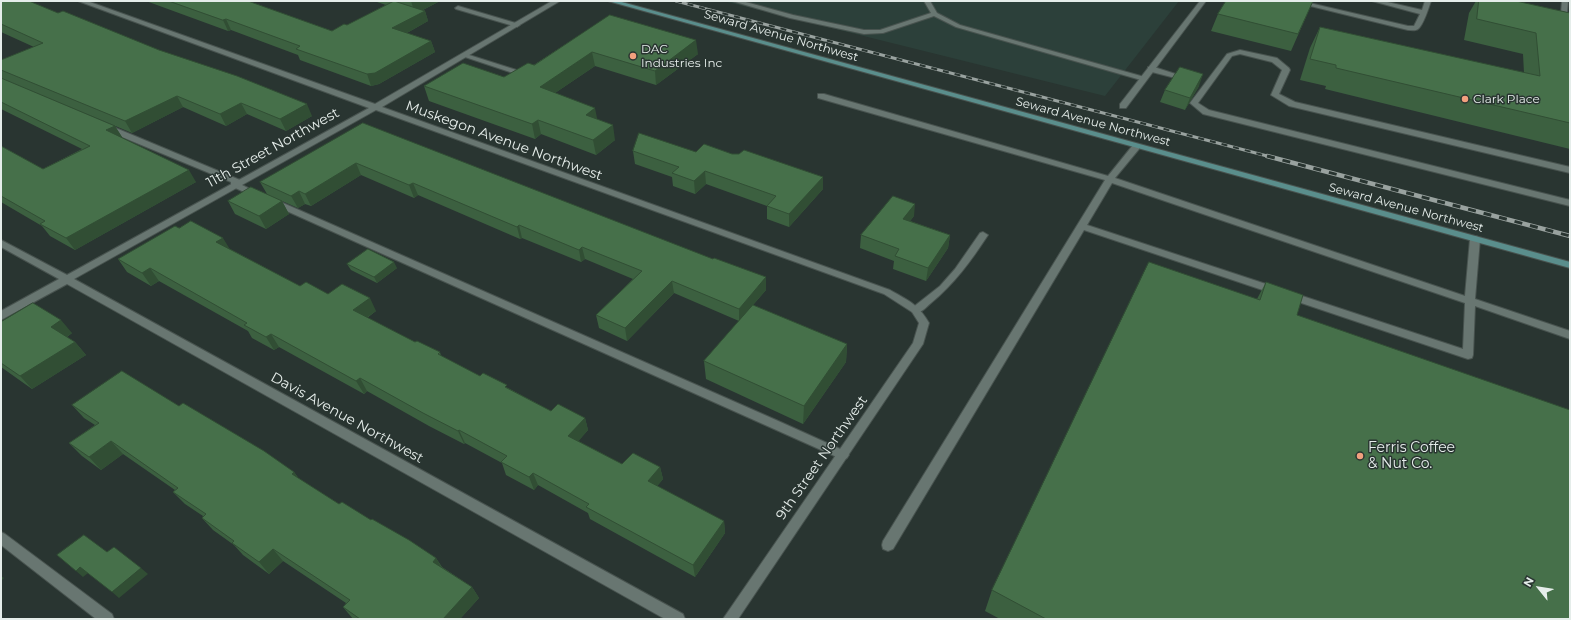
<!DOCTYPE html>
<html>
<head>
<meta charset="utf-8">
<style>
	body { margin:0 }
	#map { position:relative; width:1571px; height:620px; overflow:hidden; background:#293531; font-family:Montserrat,sans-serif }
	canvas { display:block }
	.frame { position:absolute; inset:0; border:2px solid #e5edea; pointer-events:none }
	.north { position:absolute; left:1519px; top:568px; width:40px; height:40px; -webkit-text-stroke:3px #293531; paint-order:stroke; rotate:300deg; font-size:11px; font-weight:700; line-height:16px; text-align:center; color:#e5edea }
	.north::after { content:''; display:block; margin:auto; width:14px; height:18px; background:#e5edea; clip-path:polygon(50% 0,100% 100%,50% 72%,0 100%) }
</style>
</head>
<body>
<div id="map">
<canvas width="1571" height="620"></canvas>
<div class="frame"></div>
<div class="north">N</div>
</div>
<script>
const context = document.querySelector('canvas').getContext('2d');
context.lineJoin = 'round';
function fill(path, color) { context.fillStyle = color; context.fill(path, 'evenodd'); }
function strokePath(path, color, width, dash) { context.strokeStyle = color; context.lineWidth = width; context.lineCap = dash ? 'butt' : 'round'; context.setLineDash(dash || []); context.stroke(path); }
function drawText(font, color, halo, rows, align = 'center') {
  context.font = font + ' Montserrat,sans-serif'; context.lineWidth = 3; context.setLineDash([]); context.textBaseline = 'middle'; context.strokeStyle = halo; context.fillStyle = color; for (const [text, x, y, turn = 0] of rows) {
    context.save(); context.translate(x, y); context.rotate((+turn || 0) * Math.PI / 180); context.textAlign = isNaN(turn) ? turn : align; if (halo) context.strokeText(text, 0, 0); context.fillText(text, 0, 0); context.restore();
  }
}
const built = new Path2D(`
	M723,1H1179L1105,96Z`);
const lane = new Path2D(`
	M732,1H742L793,15L864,30H880L931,13L924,1H930L937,13L960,25L1148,78L1141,80L956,27L934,16L883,33L864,34L790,18Z
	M1290,1H1301L1408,26H1414L1420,14L1372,1H1383L1422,10L1425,1H1431C1429,7 1423,26 1418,29C1416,31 1411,30 1408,30Z
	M1562,1H1568L1567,14L1556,18H1552V16L1561,13Z
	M458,6L519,24L520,25L517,27L456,9L455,8Z
	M1240,50L1277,58L1289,68L1290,70L1279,94L1295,102L1570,167V173L1289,106L1271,95L1282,70L1272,62L1240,54L1232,56L1198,103L1209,110L1570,200V206L1203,114L1190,103L1227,54Z
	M462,54H466L529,74L522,76L462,56Z
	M1148,67H1154L1191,79L1187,81L1148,71Z
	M818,94H824L1108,176L1133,145H1139V149L1115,178L1465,296L1470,239L1475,236L1478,237L1480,239L1475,299L1570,331V339L1475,306L1473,355L1472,358L1468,359L1084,230L893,549L888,551L883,549L882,545L883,541L1105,180L818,98ZM1112,183L1465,303L1463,349L1087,225Z
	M105,126H111L240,180V184L262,195L261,197H255L231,186V182L105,130Z
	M274,199L776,420L847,452L849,455L847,458L843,460L839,458L271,204L270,202Z
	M983,232L988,235C971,261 954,284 931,303C925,308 920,315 912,312L911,310L912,308L940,286L955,269L980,233Z
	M1,532L5,534L112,614L114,619H96L1,545Z`);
const street = new Path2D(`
	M78,1H87L375,104L552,1H560L382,107L890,290C909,301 918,304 929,323L923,344L738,619H723L913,343L919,323L912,312L884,294L376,110L74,279L683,614L685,619H665L67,284L1,320V311L59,279L1,247V240L67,275L369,108Z
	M1200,1H1206L1126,108H1120V104Z`);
const secondary = new Path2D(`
	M608,1H618L1570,262V268Z`);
const railFar1 = new Path2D(`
	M676,1L1271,157`);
const rail = new Path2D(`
	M1267,156L1570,236`);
const wall = new Path2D(`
	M1,1L312,116L286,131L247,114L226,126L183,107L132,133L1,78V60L34,47L1,32Z
	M146,1H248L332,31L347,25L386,5L374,1H440L423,10L425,11L428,21L407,33L431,41L435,52L379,84L371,86L300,60L298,55L231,30L228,31Z
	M1313,1L1291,51L1211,31L1218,14Z
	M1476,1H1516L1570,13V149L1325,89L1326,86L1300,80L1310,48L1320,27L1524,73L1523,54L1464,40L1469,13Z
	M610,15L698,54L656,85L595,66L555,93L597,119L615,140L596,155L541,134L535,139L429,101L424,86L504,77L534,65Z
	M1,78L115,126L122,137V138L196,182L75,250L50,236L42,226L1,202V146L43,169L82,149L1,109Z
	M1199,86L1185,110L1160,102L1165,90Z
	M363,123L766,290L753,305L847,344L846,362L803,424L706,379L704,361L739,321L674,293L627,341L599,328L596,315L633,279L585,259L581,262L522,238L520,239L418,195L414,198L361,175L311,206L305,204L298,208L282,201L289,214L266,229L235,214L228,201L267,194L260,182Z
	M633,151L696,152L732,154L823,177V189L789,227L767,219V206L706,184L695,194L673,186L672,177L635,164Z
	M914,216L910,221L950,235L948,248L926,281L893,269L894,261L860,248L861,235Z
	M179,228L230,249L300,286L328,294L376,311L367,318L415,342L440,352L441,356L480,376L508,388L551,411L585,418L588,430L578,441L622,464L660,467L663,479L657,486L724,521L725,533L695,577L590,519L588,513L538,485L534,490L506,475L502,463L465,443L464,444L429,426L367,391L364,394L279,347L274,350L252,338L248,331L159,281L151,286L127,272L118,259Z
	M347,264L397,268L377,283L351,270Z
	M1266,282L1297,315L1570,619H1000L985,611L992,590L1257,299Z
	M1,322L72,333L67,337L75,342L86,355L32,389L1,367Z
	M72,405L179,406L294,472L299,479L339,504L371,520L436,558L442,567L472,587L479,598L460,619H353L343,607L346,603L283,561L269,574L243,555L234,545L213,530L202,518L203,516L185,504L173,492L175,490L123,454L101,470L82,456L69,443L95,425L84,418Z`);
const shadedWall = new Path2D(`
	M411,1H440L415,14Z
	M425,11L428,21L396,39L392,28Z
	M226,19L231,30L228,31L223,20Z
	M696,40L698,54L656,85L655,71Z
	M431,41L435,52L379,84L371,86L367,74Z
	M592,52L595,66L543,101L540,87Z
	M1203,74L1199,86L1185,110L1190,98Z
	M177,96L183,107L132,133L125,121Z
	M241,103L247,114L226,126L220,114Z
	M307,104L312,116L286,131L280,119Z
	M595,108L598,123L586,115Z
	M538,120L541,134L535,139L532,124Z
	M613,125L615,140L596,155L593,140Z
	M115,126L122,137L114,142L106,130Z
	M356,163L361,175L311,206L305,194Z
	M189,170L196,182L75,250L66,238Z
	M705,171L706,184L695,194L694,181Z
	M823,177V189L789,227V214Z
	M413,183L418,195L414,198L409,185Z
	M299,191L305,204L298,208L291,196Z
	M282,201L289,214L266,229L259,216Z
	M915,204L914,216L901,232L903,219Z
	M519,225L522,238L520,239L517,227Z
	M950,235L948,248L926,281L928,268Z
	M223,238L231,251L216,242Z
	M582,247L585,259L581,262L579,250Z
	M394,262L397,268L377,283L374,277Z
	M150,268L159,281L151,286L142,273Z
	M766,277V290L739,321V309Z
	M672,281L674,293L627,341L625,328Z
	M370,298L376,311L359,323L353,310Z
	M61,320L72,333L62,340L51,327Z
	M271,334L279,347L274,350L266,337Z
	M75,342L86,355L32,389L20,376Z
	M847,344L846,362L803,424L804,406Z
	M360,378L367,391L364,394L356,381Z
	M585,418L588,430L572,449L568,436Z
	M459,430L465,443L464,444L458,431Z
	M111,441L123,454L101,470L89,457Z
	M660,467L663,479L651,494L648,481Z
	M294,472L303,484L292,474Z
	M533,473L538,485L534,490L529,477Z
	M724,521L725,533L695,577L693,565Z
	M273,549L283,561L269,574L259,562Z
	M436,558L443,570L433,562Z
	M80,567L88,573L83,577L76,571Z
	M141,568L148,574L119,598L112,592Z
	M1,576L4,578L1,581Z
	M472,587L479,598L460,619H443Z`);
const building = new Path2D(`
	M1,1H29L58,13L63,11L159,50L237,76L307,104L280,119L241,103L220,114L177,96L125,121L1,70V60L43,43L1,24Z
	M169,1H248L332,31L344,24L347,25L394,1L425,11L392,28L431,41L375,73L367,74L296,49L300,46L226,19L223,20Z
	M1226,1H1313L1298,34L1218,14Z
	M1479,1H1516L1570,13V123L1336,68V65L1310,59L1320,27L1540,76L1536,33L1477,19Z
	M610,15L696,40L655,71L592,52L540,87L595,108L586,115L613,125L593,140L538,120L532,124L424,86L463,63L504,77L528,63L534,65Z
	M1180,67L1203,74L1190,98L1165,90Z
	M1,78L115,126L106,130L189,170L66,238L40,224L45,221L1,196V146L43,169L90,146L1,102Z
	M363,123L713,259L714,258L766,277L739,309L672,281L625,328L596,315L642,271L582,247L579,250L519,225L517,227L413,183L409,185L356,163L305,194L299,191L291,196L260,182Z
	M639,133L696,152L704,144L732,154H739L744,150L823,177L789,214L767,206L776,196L705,171L694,181L672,173L679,167L633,151Z
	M251,187L282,201L259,216L228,201Z
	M893,196L915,204L903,219L950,235L928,268L895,256L899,249L861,235Z
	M191,221L223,238L216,242L300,286L306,282L328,294L342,284L370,298L353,310L415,342L417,341L440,352L438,354L480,376L483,373L507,385L505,387L551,411L558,404L585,418L568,436L622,464L633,453L660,467L648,481L724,521L693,565L586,507L589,504L533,473L529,477L501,462L507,456L459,430L458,431L423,413L360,378L356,381L271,334L266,337L244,325L247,323L150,268L142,273L118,259L175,226L179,228Z
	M368,249L394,262L374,277L347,264Z
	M1149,262L1260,300L1266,282L1303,295L1297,315L1570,410V619H1046L992,590Z
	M33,303L61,320L51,327L75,342L20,376L1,363V322Z
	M753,305L847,344L804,406L704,361Z
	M122,371L179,406L183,403L264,451L294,472L292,474L339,504L342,502L371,520L372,519L409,540L436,558L433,562L472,587L443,619H360L343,607L350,600L273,549L259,562L232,543L234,541L202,518L206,514L173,492L178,488L111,441L89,457L69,443L99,423L72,405Z
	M84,535L107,552L114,547L141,568L112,592L80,567L76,571L57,555Z`);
const markers = [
	[633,56,4,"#f2a07e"],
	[1465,99,4,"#f2a07e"],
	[1360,456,4,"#f2a07e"]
];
const farStreetnames = [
	["Seward Avenue Northwest",781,36,16],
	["Seward Avenue Northwest",1093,122,15],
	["Seward Avenue Northwest",1406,208,15]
];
const farPoinames = [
	["DAC",641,49],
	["Industries Inc",641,63],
	["Clark Place",1473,99]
];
const streetNames = [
	["Muskegon Avenue Northwest",504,141,20],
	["11th Street Northwest",273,148,-29],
	["Davis Avenue Northwest",347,418,29],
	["9th Street Northwest",822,458,-55]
];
const poiNames = [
	["Ferris Coffee",1368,448],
	["& Nut Co.",1368,464]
];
fill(built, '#2c403a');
strokePath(lane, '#48534f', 2);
strokePath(street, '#48534f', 2);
strokePath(secondary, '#48534f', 2);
fill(lane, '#687671');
fill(street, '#687671');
fill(secondary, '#5a8e8c');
strokePath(railFar1, '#99a29f', 3);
strokePath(rail, '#99a29f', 4.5);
strokePath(railFar1, '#293531', 2, [6]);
strokePath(rail, '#293531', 3, [8]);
fill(wall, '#3c6040');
fill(shadedWall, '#314e34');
fill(building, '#46704a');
strokePath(building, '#314e34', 1);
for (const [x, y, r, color] of markers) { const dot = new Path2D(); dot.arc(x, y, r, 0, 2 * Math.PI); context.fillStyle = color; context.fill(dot); strokePath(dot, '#293531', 1.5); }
drawText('12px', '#e5edea', '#293531', farStreetnames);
drawText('12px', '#e5edea', '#293531', farPoinames, 'left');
drawText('14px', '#e5edea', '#293531', streetNames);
drawText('14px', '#e5edea', '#293531', poiNames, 'left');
</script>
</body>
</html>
